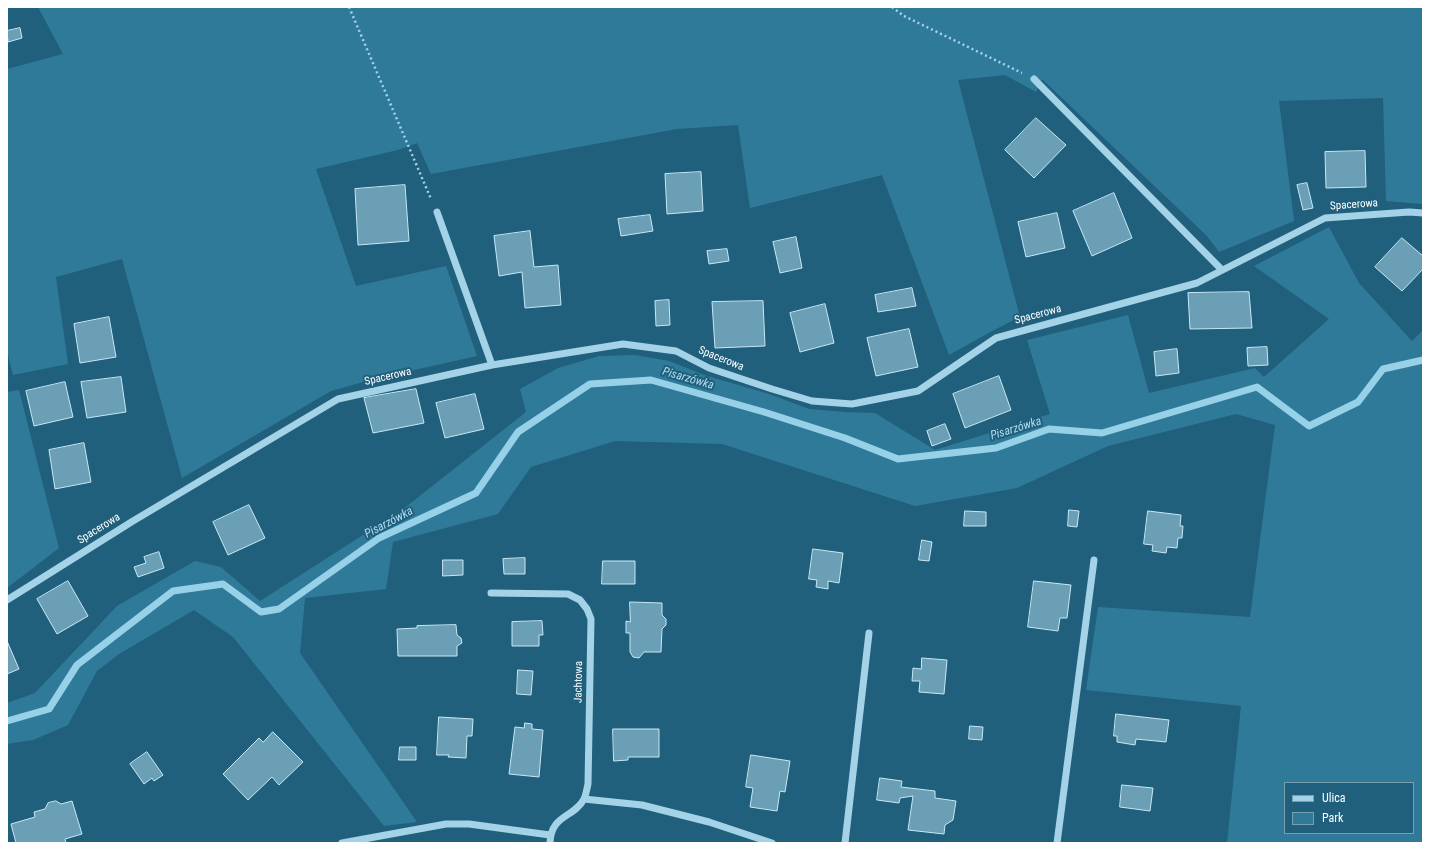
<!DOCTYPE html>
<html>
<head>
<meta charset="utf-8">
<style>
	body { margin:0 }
	#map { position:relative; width:1430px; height:850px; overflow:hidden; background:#20607d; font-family:"Roboto Condensed",sans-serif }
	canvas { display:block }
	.frame { position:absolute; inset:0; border:8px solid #fff; pointer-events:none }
	.legend { position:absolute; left:1284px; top:782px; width:130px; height:52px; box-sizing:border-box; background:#20607d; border:1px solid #79a0b1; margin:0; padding:5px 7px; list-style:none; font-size:12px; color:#fff }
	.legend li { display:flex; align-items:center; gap:8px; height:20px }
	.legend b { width:20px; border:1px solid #79a0b1 }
</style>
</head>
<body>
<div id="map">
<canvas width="1430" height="850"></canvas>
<div class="frame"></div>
<ul class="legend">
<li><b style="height:5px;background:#a4d3e7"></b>Ulica</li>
<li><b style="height:11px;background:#307a99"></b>Park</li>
</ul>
</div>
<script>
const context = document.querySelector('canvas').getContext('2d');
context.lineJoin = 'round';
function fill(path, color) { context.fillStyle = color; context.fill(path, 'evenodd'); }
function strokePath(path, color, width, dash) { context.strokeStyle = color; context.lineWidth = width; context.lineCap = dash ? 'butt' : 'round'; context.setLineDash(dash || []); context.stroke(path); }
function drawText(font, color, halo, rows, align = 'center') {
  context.font = font + ' "Roboto Condensed",sans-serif'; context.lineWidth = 4; context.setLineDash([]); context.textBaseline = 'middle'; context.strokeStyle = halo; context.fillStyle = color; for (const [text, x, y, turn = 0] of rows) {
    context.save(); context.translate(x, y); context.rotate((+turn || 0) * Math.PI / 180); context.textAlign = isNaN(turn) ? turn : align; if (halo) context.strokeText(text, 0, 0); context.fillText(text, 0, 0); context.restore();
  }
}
const green = new Path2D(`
	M38,7H1423V204L1386,201L1383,98L1279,101L1294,221L1219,252L1207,236L1042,79L1036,92L1005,75L958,80L1020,317L994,330L949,355L882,175L750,208L738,125L677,129L431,174L417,143L398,150L316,169L356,286L446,266L477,356L374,379L331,391L182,478L122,259L56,277L68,364L13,375L7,351V69L63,54Z
	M1329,227L1359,283L1412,341L1423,330V843H1227L1241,706L1086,690L1098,607L1250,617L1275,425L1236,414L1108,446L1017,488L915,506L722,444L615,441L531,467L498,514L393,542L386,589L305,598L300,653L417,822L384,826L233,637L194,610L119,654L97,671L68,725L33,740L7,744V703L35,693L117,606L195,561L221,567L260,601L402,510L526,412L520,389L558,368L599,356L635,355L669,361L704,375L769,394L809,409L845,412L875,413L935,450L1050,414L1027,340L1128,315L1149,393L1255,368L1264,377L1329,319L1254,266ZM1285,783H1413V833H1285Z
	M19,390L59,548L7,588V392Z`);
const stream = new Path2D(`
	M7,721L49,709L77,665L173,591L223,584L261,612L279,609L379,538L476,493L518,432L590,384L651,380L764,412L845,438L898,459L996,448L1049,429L1102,433L1257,387L1309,426L1358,402L1383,369L1423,360`);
const building = new Path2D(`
	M20,28L22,38L8,42L7,31Z
	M1036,118L1066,145L1034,178L1005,150Z
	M1365,151L1366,187L1326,188L1325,152Z
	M701,172L703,211L667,214L665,174Z
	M1307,183L1313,208L1303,210L1297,185Z
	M405,185L409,241L358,245L355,189Z
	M1114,193L1132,238L1092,256L1073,211Z
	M1057,213L1065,248L1026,257L1018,222Z
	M650,215L653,231L621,236L618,219Z
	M530,231L534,267L558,265L561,305L525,308L522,272L499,276L494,236Z
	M796,237L802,268L780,273L773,242Z
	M1402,238L1423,256V269L1402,291L1375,267Z
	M727,249L729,261L709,264L707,251Z
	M912,288L916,306L878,312L875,295Z
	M1249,292L1252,328L1190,329L1188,293Z
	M669,300L670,325L656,326L655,301Z
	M763,301L765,346L715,348L712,302Z
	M825,304L834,343L800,352L790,313Z
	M109,317L116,357L80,363L74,324Z
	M909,329L918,367L876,376L867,338Z
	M1267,347L1268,365L1248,366L1247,348Z
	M1177,349L1179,373L1156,376L1154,352Z
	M999,376L1011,410L965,428L953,394Z
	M121,377L126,412L87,418L81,382Z
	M65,382L73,417L34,426L26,391Z
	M416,389L424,423L373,433L364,398Z
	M475,394L484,429L445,438L436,403Z
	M945,424L951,439L932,446L927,431Z
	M84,443L91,482L55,489L49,450Z
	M249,505L265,538L228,555L213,522Z
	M1069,510L1079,511L1077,527L1068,526Z
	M965,511L986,512V526H964Z
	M1148,511L1181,515L1180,526H1183L1182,538H1178L1177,548L1167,547L1166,553L1152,551L1153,545L1144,544Z
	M922,540L932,542L929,561L919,560Z
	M813,549L843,553L839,583L828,581V589L816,587L817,580L809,579Z
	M159,552L164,568L138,577L134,567L146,563L144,557Z
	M525,558V574H504L503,559Z
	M443,560H463V575L443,576Z
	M603,561H635V584H602Z
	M68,581L88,616L57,634L37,599Z
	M1034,581L1071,585L1067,618H1060L1058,631L1028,627Z
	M630,602L662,603V615L666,619V625L662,629L661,652H644L639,658L633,657L630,652V633H626V621L630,622Z
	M542,621L543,635H539V646H512V622Z
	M456,625L457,635L461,638L462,643L457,646V656H398L397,629L417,628V626Z
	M7,641L19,669L7,674Z
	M922,658L947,660L944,694L919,692L920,681H912L913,668L921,669Z
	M518,670L533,671L531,695L517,694Z
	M1116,714L1169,720L1166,742L1136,739L1135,745L1117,742V736H1114Z
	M439,717L473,719L472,736H467L466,758L448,757L449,755H437Z
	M525,723L532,724V729L543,730L539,777L509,774L515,727L524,728Z
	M970,726L983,727L982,740L969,739Z
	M613,729H659V757H628V760L614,761Z
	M273,732L303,762L279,785L272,777L248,800L223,774L259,738L263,742Z
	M400,747H416V760H399Z
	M147,752L163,775L154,781L152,778L144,784L130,764Z
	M751,755L790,761L785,792L780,791L777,811L750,807L753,788L746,787Z
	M880,778L902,781L901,787L935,791V798L956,801L953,820L945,825L944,834L908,830L913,796L900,798L899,803L877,800Z
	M1122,785L1153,788L1150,811L1120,807Z
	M56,801L61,804L72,801L82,834L65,839L66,843H16L11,824L35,817L34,812L45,809L48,803Z`);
const path = new Path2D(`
	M349,7L431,199
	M892,7L904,16L1022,73`);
const minor = new Path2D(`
	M1034,79L1222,270
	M437,212L492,365
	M491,593L568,594L580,600L587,609L591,619L588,784C587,788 586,795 584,799C574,818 551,814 550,843
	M7,600L133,521L338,399L492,365L623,344L676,351L709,368L772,389L812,401L852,404L918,391L996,338L1197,283L1325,218L1409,212L1423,213
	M584,799L642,805L709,822L772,843
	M342,843L446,824H469L550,835
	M845,843L869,633
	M1057,843L1094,560`);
const streetNames = [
	["Spacerowa",1354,205,-4],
	["Spacerowa",1038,315,-15],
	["Spacerowa",721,359,22],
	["Spacerowa",388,377,-13],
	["Spacerowa",99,529,-32],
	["Jachtowa",579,682,-89]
];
const waterNames = [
	["Pisarzówka",688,379,16],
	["Pisarzówka",1016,429,-17],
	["Pisarzówka",389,523,-28]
];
fill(green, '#307a99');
strokePath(stream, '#97d1e8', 7);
fill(building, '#6a9fb6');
strokePath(building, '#c7e8f5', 1);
strokePath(path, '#a4d3e7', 2.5, [2, 3]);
strokePath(minor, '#a4d3e7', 7);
drawText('11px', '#fff', '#20607d', streetNames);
drawText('italic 12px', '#afdcee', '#20607d', waterNames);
</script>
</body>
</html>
